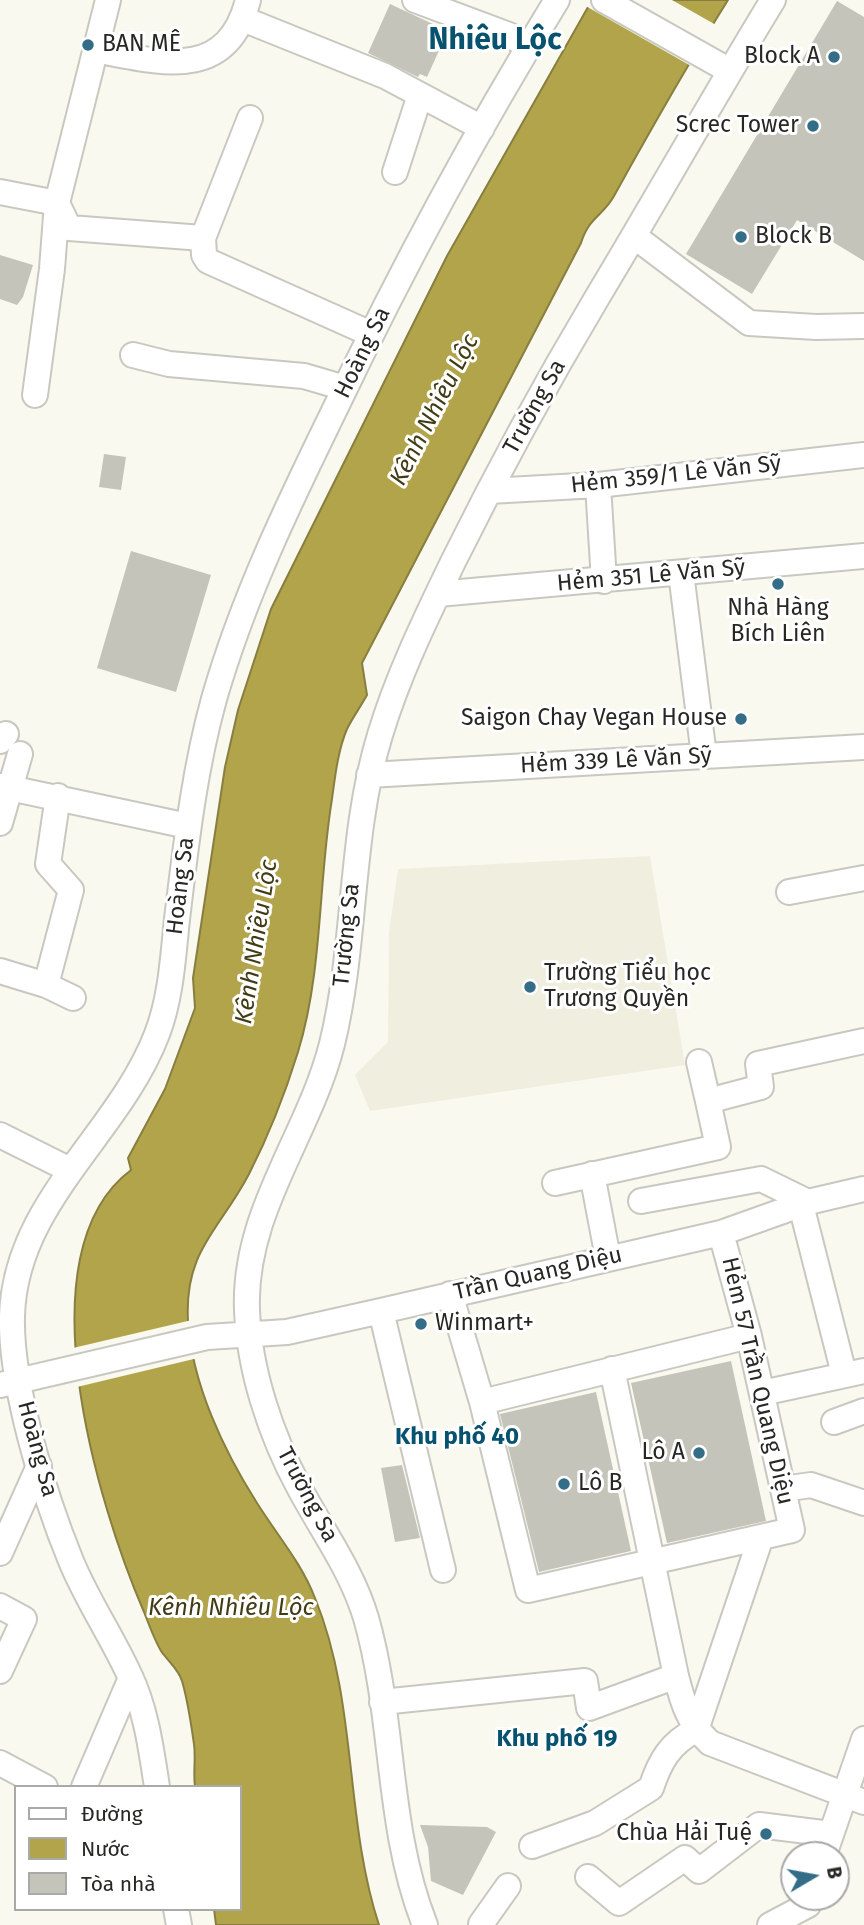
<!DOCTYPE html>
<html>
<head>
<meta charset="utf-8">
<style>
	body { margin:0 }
	#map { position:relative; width:864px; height:1925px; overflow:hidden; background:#faf9f0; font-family:"Fira Sans",sans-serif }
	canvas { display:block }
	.legend { position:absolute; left:14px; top:1785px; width:228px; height:126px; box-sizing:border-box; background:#fff; border:2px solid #a9a9a7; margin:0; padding:9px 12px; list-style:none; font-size:21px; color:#272724 }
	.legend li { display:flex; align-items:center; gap:14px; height:35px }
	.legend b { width:35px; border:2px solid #a9a9a7 }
	.north { position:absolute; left:780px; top:1841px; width:70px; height:70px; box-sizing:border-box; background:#fff; border:2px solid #a9a9a7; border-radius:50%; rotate:80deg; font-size:19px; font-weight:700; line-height:28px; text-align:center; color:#272724 }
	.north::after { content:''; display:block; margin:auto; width:24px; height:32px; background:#346d87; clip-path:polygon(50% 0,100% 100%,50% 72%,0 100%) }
</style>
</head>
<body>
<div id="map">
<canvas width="864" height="1925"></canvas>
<ul class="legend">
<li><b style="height:9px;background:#fff"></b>Đường</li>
<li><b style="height:19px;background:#b2a44a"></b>Nước</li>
<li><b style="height:19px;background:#c5c4bb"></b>Tòa nhà</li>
</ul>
<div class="north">B</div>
</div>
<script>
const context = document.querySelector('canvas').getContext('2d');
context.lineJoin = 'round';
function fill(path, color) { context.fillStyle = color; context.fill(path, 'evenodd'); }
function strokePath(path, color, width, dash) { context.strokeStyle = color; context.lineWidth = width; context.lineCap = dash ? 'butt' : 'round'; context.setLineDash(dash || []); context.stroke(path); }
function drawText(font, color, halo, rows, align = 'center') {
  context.font = font + ' "Fira Sans",sans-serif'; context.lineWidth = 6; context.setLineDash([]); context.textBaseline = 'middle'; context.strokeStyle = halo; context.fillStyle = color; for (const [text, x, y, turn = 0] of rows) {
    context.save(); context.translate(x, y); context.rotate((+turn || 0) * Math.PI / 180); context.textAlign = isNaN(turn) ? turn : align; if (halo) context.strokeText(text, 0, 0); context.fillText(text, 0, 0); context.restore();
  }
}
const built = new Path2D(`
	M650,856L685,1065L370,1111L355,1075L388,1042L389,932L398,869Z`);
const water = new Path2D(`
	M592,0H728C688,64 651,129 614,196C603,216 589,217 581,243L362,663L367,695C361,706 353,717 347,729C338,750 335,777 332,799C318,883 323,970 298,1052C285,1094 269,1135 249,1174C220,1230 184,1250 188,1321C192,1384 224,1451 257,1503C277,1535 301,1562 315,1598C358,1703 344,1818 379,1925H216L214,1909H240V1787H195C193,1773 196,1758 194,1744C191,1724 188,1701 182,1681C179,1670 168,1661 161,1651C154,1639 149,1625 144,1612C99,1508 20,1253 131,1170L128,1158L165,1089L195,1008L193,978L225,767L238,710L271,609L447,256Z`);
const pier = new Path2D(`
	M587,0H672L716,25L691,66L584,5Z
	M192,1320L198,1358L77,1387L73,1348Z`);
const building = new Path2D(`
	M837,1L864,17V261L797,220L752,294L686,254Z
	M390,4L448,31L427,77L420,74L418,77L368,53Z
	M0,255L33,265L23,297L17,305L0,299Z
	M104,454L126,457L121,490L99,487Z
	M131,551L211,575L176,692L97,668Z
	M731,1361L766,1521L667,1543L631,1383Z
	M596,1392L631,1551L539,1572L500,1414Z
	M402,1465L420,1538L395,1542L381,1468Z
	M420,1825L487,1827L496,1832L463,1895L431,1881L428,1847Z`);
const minor = new Path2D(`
	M415,0L509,35L528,46
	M604,0L730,71
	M243,19L385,76L482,128
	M95,50C159,62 227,83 248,0
	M395,172L420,95
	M0,192L57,203L69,228L203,238L250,118
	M634,236L749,323L816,327L864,326
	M203,238L204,255L208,261L371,334
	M133,355L169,364L304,376L345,388
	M35,395L52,269L57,203L108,0
	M598,485L604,581
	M489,491L598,485L864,455
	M681,573L704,756
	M438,594L864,556
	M0,741L6,734
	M369,775L864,747
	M0,786L188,826
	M0,823L20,754
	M789,892L864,878
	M0,971L46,985L73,998
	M46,985L71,890L48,864L58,796
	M699,1062L708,1101
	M0,1135L70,1170
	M592,1174L608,1258
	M555,1183L718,1147L708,1101L761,1087L758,1064L864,1041
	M641,1201L761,1179L808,1202
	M801,1205L844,1374
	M450,1294L482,1402L528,1590L792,1530L749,1336L721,1233
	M381,1311L443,1570
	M612,1369L676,1676C683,1704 689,1723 710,1743L864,1802
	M0,1385L207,1337L287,1332L381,1311L721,1233L808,1202L864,1189
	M762,1393L864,1371
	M482,1402L749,1336
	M834,1422L864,1411
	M783,1489L811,1485L864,1503
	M0,1553L39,1466
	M0,1606L24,1619L0,1671
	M382,1702L585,1681L589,1708L676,1676
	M0,1763L45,1787
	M84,1787L131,1678
	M157,1787C151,1748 146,1709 129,1674C111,1635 87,1600 71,1561C45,1498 10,1384 12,1316C15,1202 119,1134 157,1034C171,998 173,957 177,919C186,845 194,771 214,699C243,598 288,505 334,411C401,271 475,133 557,0
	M532,1846L595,1823L651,1788C660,1761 670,1743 696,1730L761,1537
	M824,1855L864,1739
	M588,1877L619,1903L685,1858L699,1871L759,1825L831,1834
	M176,1909L179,1925
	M481,1924L508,1886
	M425,1925C386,1827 395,1719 366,1618C352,1571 323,1532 300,1489C271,1436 249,1370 247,1310C243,1212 309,1135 332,1044C357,942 349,836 380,735C398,675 426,618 453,562C498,471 546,383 598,296C657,198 713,98 773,0
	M770,1925L808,1905`);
const markers = [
	[88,45,7,"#346d87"],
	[834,57,7,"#346d87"],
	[813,126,7,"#346d87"],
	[741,237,7,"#346d87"],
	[778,584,7,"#346d87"],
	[741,719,7,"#346d87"],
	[530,987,7,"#346d87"],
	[421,1324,7,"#346d87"],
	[699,1453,7,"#346d87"],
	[564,1484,7,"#346d87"],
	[766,1834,7,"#346d87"]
];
const poiNames = [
	["BAN MÊ",102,45],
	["Block A",820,57,"right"],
	["Screc Tower",799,126,"right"],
	["Block B",755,237],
	["Nhà Hàng",778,609,"center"],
	["Bích Liên",778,635,"center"],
	["Saigon Chay Vegan House",727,719,"right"],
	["Trường Tiểu học",544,974],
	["Trương Quyền",544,1000],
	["Winmart+",435,1324],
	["Lô A",685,1453,"right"],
	["Lô B",578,1484],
	["Chùa Hải Tuệ",752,1834,"right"]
];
const streetNames = [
	["Hoàng Sa",363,353,-64],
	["Trường Sa",535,407,-61],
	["Hẻm 359/1 Lê Văn Sỹ",676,475,-6],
	["Hẻm 351 Lê Văn Sỹ",651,576,-5],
	["Hẻm 339 Lê Văn Sỹ",616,761,-3],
	["Hoàng Sa",181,886,-83],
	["Trường Sa",347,935,-84],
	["Trần Quang Diệu",538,1274,-13],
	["Hẻm 57 Trần Quang Diệu",757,1381,77],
	["Hoàng Sa",37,1449,75],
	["Trường Sa",307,1495,62]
];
const waterNames = [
	["Kênh Nhiêu Lộc",435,410,-63],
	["Kênh Nhiêu Lộc",257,942,-81],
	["Kênh Nhiêu Lộc",231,1608]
];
const neighbourhoodNames = [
	["Khu phố 40",457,1437],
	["Khu phố 19",557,1739]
];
const districtNames = [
	["Nhiêu Lộc",495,41]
];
fill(built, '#f0eede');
fill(water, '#b2a44a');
strokePath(water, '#887e3f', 2);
fill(pier, '#faf9f0');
fill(building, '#c5c4bb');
strokePath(minor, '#c9c8c0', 28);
strokePath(minor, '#fff', 24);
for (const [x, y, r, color] of markers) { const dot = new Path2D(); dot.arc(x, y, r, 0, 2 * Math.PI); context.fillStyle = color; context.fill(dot); strokePath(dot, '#fff', 2.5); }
drawText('23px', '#272724', '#fff', poiNames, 'left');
drawText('23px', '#272724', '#fff', streetNames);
drawText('italic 24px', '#423c15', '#fff', waterNames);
drawText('bold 24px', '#07526e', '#fff', neighbourhoodNames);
drawText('bold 30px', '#07526e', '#fff', districtNames);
</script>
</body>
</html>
